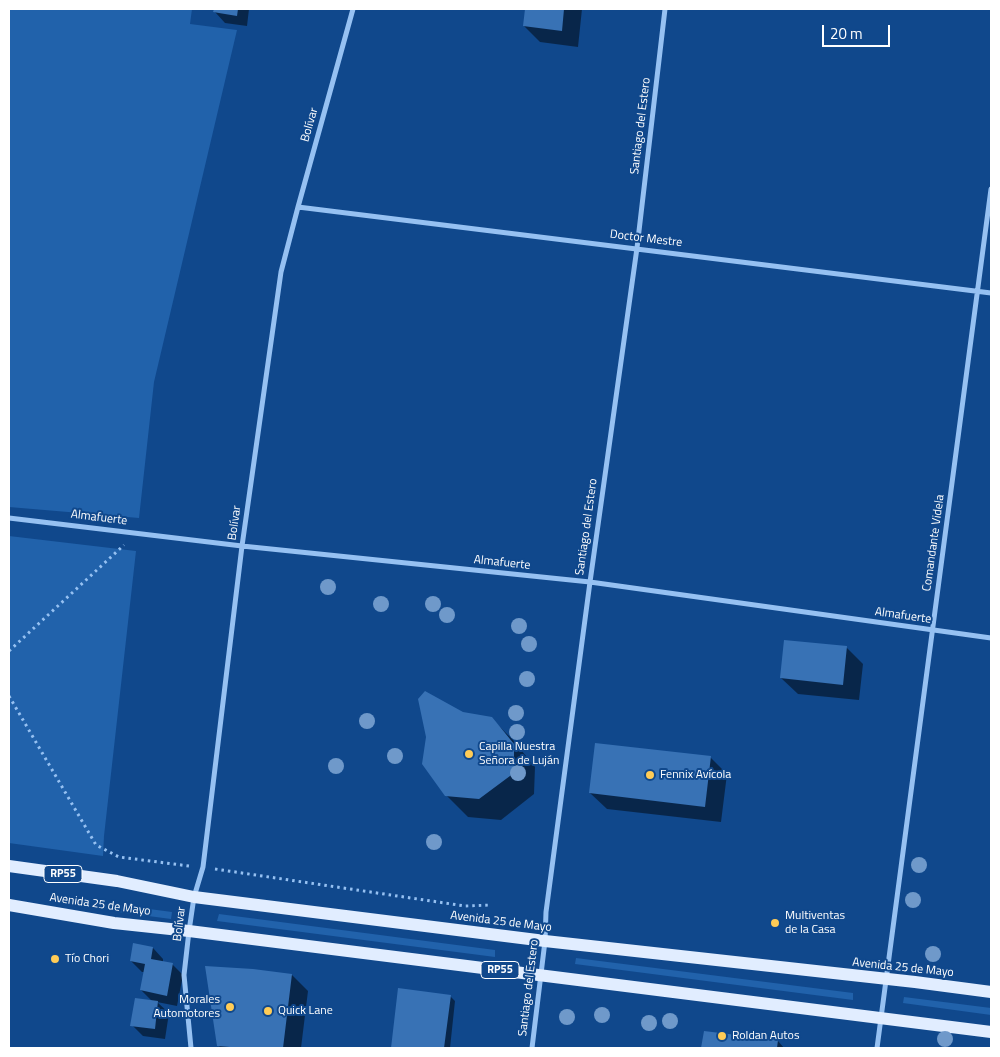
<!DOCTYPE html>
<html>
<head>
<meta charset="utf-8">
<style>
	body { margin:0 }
	#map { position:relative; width:1000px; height:1057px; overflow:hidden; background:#10488c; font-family:"Titillium Web",sans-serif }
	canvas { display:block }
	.frame { position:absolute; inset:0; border:10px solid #fff; pointer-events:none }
	.scale { position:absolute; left:822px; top:25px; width:68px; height:22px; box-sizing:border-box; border:2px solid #fff; border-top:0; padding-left:6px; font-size:15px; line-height:18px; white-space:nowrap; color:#fff; -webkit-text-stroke:4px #10488c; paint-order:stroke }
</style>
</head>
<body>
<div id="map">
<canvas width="1000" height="1057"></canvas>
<div class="frame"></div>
<div class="scale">20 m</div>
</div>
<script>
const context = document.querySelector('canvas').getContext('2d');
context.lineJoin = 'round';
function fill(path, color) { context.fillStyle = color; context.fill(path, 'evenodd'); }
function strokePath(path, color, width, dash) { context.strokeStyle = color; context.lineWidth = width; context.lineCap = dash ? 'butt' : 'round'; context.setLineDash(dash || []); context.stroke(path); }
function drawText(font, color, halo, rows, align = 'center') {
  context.font = font + ' "Titillium Web",sans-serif'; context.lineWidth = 4; context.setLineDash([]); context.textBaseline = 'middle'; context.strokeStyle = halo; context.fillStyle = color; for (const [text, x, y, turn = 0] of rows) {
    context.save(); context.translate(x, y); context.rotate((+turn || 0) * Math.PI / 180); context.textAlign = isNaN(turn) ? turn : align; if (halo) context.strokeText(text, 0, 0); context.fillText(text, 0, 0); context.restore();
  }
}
const green = new Path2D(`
	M9,9H192L190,24L237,30L154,382L139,518L9,507Z
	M9,536L136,551L104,836L103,856L9,843Z
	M119,905L172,912L171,919L118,912Z
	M219,914L495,950V957L217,921Z
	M576,958L853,993V1000L575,964Z
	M904,997L991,1008V1015L903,1003Z`);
const shadow = new Path2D(`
	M215,9H249L247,26L225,23L215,12Z
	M526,9H582L578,47L540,42L524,26Z
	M847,648L863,664L859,700L798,694L781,678Z
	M463,713L491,718L513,740L535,767L534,794L501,820L468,817L446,795Z
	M710,757L727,774L721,822L607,809L590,793Z
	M153,948L163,959V963L172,964L183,975L177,1006L157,1002L169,1013L165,1039L143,1036L132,1025L153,1002L141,990L144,972H142L131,961Z
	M292,975L308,991L301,1048H221L218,1045Z
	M399,990L450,996L455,1001L450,1048H392Z
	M705,1033L778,1041L784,1048H703Z`);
const building = new Path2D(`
	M214,9H238L237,16L213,12Z
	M525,9H564L562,31L523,26Z
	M784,640L847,646L843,685L780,678Z
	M425,691L463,712L492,717L514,744V773L479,799L445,796L422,764L426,737L418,699Z
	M595,743L711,756L705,807L589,793Z
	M133,943L153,947L151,959L173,963L167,996L140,990L145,964L130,961Z
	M205,966L253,969L292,974L283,1048H243L217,1046Z
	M398,988L451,995L444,1048H391Z
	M135,998L158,1001L155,1029L130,1026Z
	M704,1031L778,1040L777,1048H701Z`);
const path = new Path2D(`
	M9,651L124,545
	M9,696L96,845L119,857L189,866
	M215,869L465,906L491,905`);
const minor = new Path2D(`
	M298,207L991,293
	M9,518L242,546L590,582L991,638
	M191,1048L184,975L189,931L194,897L203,867L242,546L281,272L298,207L353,9
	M532,1048L545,941L546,912L590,582L637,248L665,9
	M877,1048L991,189`);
const primary = new Path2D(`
	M9,866L117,881L194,897L545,941L915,982L991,992
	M9,905L114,923L189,931L991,1032`);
const trees = [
	[328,587],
	[381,604],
	[433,604],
	[447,615],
	[519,626],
	[529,644],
	[527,679],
	[516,713],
	[367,721],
	[517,732],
	[395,756],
	[336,766],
	[518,773],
	[434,842],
	[919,865],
	[913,900],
	[933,954],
	[602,1015],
	[567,1017],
	[670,1021],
	[649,1023],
	[945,1039]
];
const markers = [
	[469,754,5,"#ffcc57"],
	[650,775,5,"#ffcc57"],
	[775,923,5,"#ffcc57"],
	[55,959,5,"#ffcc57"],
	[230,1007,5,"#ffcc57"],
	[268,1011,5,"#ffcc57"],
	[722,1036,5,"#ffcc57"]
];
const shields = [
	[63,874,38],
	[500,970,38]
];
const shieldNames = [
	["RP55",63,874],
	["RP55",500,970]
];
const streetNames = [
	["Bolívar",310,125,-74],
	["Santiago del Estero",641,126,-83],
	["Doctor Mestre",646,239,7],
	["Almafuerte",99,518,7],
	["Bolívar",235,523,-82],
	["Santiago del Estero",587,527,-82],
	["Comandante Videla",934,543,-82],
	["Almafuerte",502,563,6],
	["Almafuerte",903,616,8],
	["Avenida 25 de Mayo",100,905,8],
	["Avenida 25 de Mayo",501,922,7],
	["Bolívar",180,924,-83],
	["Avenida 25 de Mayo",903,968,6],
	["Santiago del Estero",529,988,-83]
];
const poiNames = [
	["Capilla Nuestra",479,747],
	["Señora de Luján",479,761],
	["Fennix Avícola",660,775],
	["Multiventas",785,916],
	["de la Casa",785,930],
	["Tío Chori",65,959],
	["Morales",220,1000,"right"],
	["Automotores",220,1014,"right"],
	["Quick Lane",278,1011],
	["Roldan Autos",732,1036]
];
fill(green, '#2162ab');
fill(shadow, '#0007');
fill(building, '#3872b5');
strokePath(path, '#96c1f2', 3, [2.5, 4]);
strokePath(minor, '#96c1f2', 5);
strokePath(primary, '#e1edff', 12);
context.fillStyle = '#6f99ca';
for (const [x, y] of trees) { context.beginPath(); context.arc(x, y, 8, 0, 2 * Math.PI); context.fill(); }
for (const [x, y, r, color] of markers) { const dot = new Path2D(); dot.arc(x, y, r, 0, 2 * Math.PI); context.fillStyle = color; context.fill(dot); strokePath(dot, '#10488c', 2); }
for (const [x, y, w] of shields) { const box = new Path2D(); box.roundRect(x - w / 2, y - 8.5, w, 17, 4); context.fillStyle = '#10488c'; context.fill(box); strokePath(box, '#fff', 1); }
drawText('bold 11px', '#fff', null, shieldNames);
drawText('12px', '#fff', '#10488c', streetNames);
drawText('12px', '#fff', '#10488c', poiNames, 'left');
</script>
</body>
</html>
